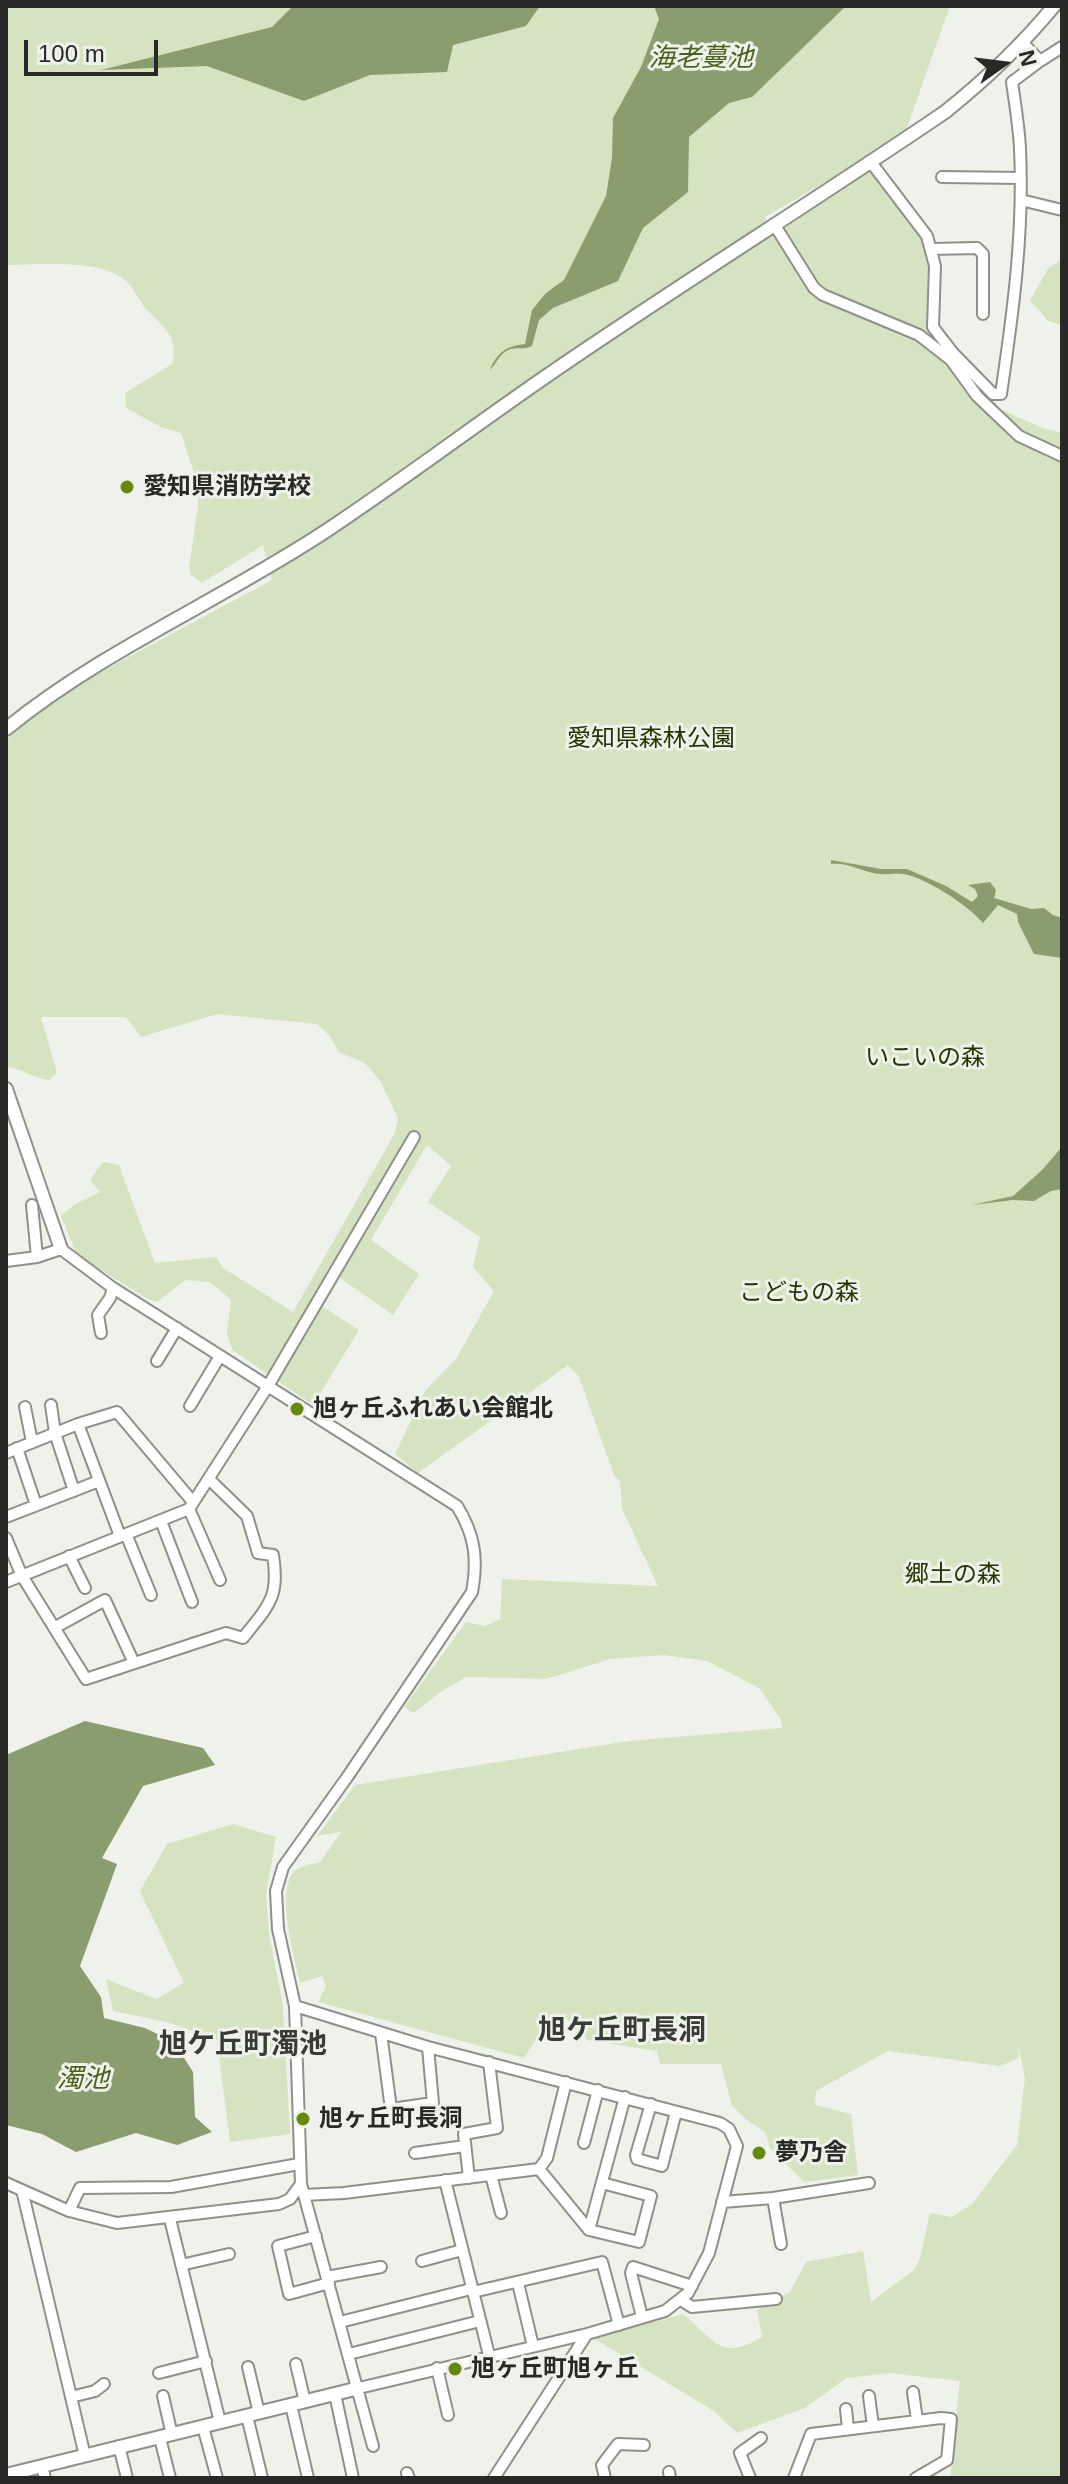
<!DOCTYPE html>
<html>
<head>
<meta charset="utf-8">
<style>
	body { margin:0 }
	#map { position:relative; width:1068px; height:2484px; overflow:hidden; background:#eef2ea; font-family:Arial,sans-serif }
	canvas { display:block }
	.frame { position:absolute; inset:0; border:8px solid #292a27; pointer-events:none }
	.north { position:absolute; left:964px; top:24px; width:80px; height:80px; -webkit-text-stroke:6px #eef2ea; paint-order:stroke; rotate:76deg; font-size:22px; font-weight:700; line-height:32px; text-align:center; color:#292a27 }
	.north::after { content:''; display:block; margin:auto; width:28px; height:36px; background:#292a27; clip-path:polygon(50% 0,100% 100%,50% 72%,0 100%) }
	.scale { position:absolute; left:24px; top:40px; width:134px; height:36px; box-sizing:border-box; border:4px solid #292a27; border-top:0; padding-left:10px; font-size:24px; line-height:28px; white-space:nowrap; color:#292a27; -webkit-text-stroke:6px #eef2ea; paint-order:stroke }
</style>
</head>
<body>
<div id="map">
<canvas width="1068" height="2484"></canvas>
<div class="frame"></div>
<div class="north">N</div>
<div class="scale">100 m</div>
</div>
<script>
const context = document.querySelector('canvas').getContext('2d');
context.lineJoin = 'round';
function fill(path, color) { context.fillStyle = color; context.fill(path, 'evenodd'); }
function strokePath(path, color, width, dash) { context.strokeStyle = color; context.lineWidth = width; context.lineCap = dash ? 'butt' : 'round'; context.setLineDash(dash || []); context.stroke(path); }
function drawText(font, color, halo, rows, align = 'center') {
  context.font = font + ' Arial,"Noto Sans JP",sans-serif'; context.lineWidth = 6; context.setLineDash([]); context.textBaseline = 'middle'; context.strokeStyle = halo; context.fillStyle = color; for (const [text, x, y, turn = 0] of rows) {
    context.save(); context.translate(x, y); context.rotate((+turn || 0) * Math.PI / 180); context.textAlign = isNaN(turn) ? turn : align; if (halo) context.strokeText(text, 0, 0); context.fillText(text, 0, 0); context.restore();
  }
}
const green = new Path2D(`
	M27,6H950L904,136L765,217L771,232L778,237L790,254L814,295L828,304L898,330L919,340L950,362L1007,430L1062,460V2478H950L960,2381L889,2373L846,2378L805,2408L737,2433L714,2411L593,2338L683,2314C714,2340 721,2362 762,2337L757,2310L790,2292L806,2262L863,2251L871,2302L914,2270L920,2259L930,2213L952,2217L972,2204L1017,2145L1025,2078L1018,2044L1019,2058L1000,2066L888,2051L816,2091L815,2105L851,2114L858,2175L804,2182L770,2148L765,2132L748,2121L732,2106L721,2064H660L657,2051L587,2040L562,2015L549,2019L524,2058L318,2002L326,1986L322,1976L300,1983C295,1958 274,1887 296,1870C301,1866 313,1864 320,1862L341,1832L317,1836L355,1785L629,1741L782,1728L780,1718L759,1688L707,1661L663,1655L610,1659L546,1679L466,1677L442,1691L414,1713L404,1707L466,1622L485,1626L500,1619L502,1579L658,1586L622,1509L620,1481L614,1475L579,1377L568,1365L418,1473L395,1454L425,1391L456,1359L494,1291L473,1267L480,1237L428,1202L451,1166L427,1145L371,1240L419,1274L393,1315L340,1278L323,1307L359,1330L313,1405L232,1350L227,1333L231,1300L210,1282L185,1280L157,1302L148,1299L77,1255L61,1216L75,1204L100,1192L90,1180L103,1162L119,1165L155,1263L216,1257L223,1268L293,1312L395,1133L398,1119L381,1082L365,1063L339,1052L329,1035L317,1024L217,1014L141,1037L126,1017H41L57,1073L49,1080C33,1078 24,1070 9,1067L6,1059V741L45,704L97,674L272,580L263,545L202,583L191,575L189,568L198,506V485L181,433L163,428L126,408L125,393L172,364C179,339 166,329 149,312C140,304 136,291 127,282C103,258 38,265 6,265V9Z
	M868,169L875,172L920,228L931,254L929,323L944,348L912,327L824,290L812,278L782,230Z
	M1062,260V326L1047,320L1030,300L1049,267Z
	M963,368L1002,410L1045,429L1062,433V451L1018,431L984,399Z
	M233,1824L276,1837L266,1894L269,1934L283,2006L290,2134L230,2142L217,2040L167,2022L113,2011L106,1979L156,1999L184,1983L140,1891L167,1844Z`);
const water = new Path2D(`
	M293,6L354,8L356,6H540L526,26L453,45L447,72L370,75L304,101L207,66L101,70L272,27Z
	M654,6H846L752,97L729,103L689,137L688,192L643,228L618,281L553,308L539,320L532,346C523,350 519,347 511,349C500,352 497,363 490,370C497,352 507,346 525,344L532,310L546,293L564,280L606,196L612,158L613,118L641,67L659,19Z
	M831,860L881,869H907L946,886L972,902L978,896L975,889L968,885L990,882L996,890L994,898L1031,909L1044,908L1053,915L1062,918V958L1034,954L1018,922L1017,914L998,905L983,923C968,905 928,879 904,874C894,872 884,876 873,873C860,870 846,862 831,864Z
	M1062,1147V1189L1051,1191L1034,1201L1013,1200L972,1205L1013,1196L1042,1170Z
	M85,1721L203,1748L215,1765L143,1786L102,1858L117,1864L80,1966L101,1997L104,2018L145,2028L174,2042L193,2072L195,2117L212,2132L177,2145L136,2133L76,2152L42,2134L6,2125V1755Z`);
const minor = new Path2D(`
	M1023,43L1040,61L1062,47
	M870,161L927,236L935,266L933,327L953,353L993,394H1001C1013,313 1024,232 1020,149C1019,127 1015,104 1012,82L1040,61
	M942,177L1021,178
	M1021,200L1062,210
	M774,224L814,288L823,295L919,335L951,360L977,396L1019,436L1062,456
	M932,249L977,248L983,254V314
	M32,1205L37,1257
	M6,1261L37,1257L61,1249L113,1288L457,1506C475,1535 478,1559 472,1592L348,1776L283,1867L276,1891L278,1929L295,2006L301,2184L373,2446
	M101,1333L98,1315L110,1298L113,1288
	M157,1361L177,1328
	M51,1405L55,1433L74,1491
	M190,1406L220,1356
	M25,1407L32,1442
	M78,1424L117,1412L193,1502
	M17,1448L36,1505
	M6,1453L78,1424L120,1536
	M189,1509L220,1580
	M6,1517L99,1481
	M161,1521L192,1602
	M126,1534L151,1595
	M6,1538L22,1576L86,1679L226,1633L243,1638C268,1606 280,1598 273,1555L258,1553L247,1516L210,1480
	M69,1556L85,1588
	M6,1582L189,1509L268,1386L414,1137
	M54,1628L105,1600L134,1663
	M295,2006L428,2047L720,2123L729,2129L737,2146L709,2253L688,2293L665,2311L587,2334L359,2388
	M381,2033L391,2109L433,2103L428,2047
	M651,2104L636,2155L637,2159L662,2166L676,2112
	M584,2143L598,2090
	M415,2153L465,2146
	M539,2169L589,2230L625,2097
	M491,2175L501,2213
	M469,2178L464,2134L497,2128L489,2062
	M445,2180L489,2355
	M6,2183L69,2211L117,2223L279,2204L290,2199L301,2184
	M22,2190L85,2456
	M304,2195L344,2193L539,2169L547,2158L566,2082
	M773,2198L781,2244
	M722,2202L773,2198L869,2183
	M69,2211L80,2188L171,2187L299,2164
	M170,2219L220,2422
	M589,2230L639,2242L651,2196L602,2183
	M316,2236L278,2246L289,2294L329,2283
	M422,2261L462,2250
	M181,2265L229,2254
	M327,2277L381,2267
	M518,2283L533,2346
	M473,2292L602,2262L619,2325
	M681,2300L692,2307L776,2299
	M642,2317L631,2273L633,2267L692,2286
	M340,2322L471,2289
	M349,2354L480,2321
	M296,2364L305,2402
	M248,2367L259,2413
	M437,2368L448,2415
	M159,2373L206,2361
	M913,2392L917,2420
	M335,2394L353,2478
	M163,2396L172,2435
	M869,2396L873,2426
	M71,2397L95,2391L104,2384
	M291,2405L308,2478
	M846,2409L848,2429
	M247,2416L262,2478
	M203,2427L217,2478
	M160,2438L170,2478
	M119,2446L127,2478
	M42,2466L45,2478
	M669,2472L670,2478
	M407,2473L409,2478
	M494,2478L587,2334
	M605,2478L602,2465L618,2444L644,2445
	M750,2478L740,2453L761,2438
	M794,2478L811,2434L941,2418L951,2419L947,2460L916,2478`);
const tertiary = new Path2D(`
	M6,729C104,649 224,599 329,529C410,475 487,416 567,362C692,277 820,197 945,112C985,80 1021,46 1054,6
	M6,1089L61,1249
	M6,2475L359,2388`);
const markers = [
	[127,487,8,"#65890d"],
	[297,1409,8,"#65890d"],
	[303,2119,8,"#65890d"],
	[759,2153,8,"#65890d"],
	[455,2369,8,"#65890d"]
];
const poiNames = [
	["愛知県消防学校",143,487],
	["旭ヶ丘ふれあい会館北",313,1409],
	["旭ヶ丘町長洞",319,2119],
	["夢乃舎",775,2153],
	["旭ヶ丘町旭ヶ丘",471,2369]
];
const parkNames = [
	["愛知県森林公園",651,739],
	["いこいの森",925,1058],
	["こどもの森",799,1293],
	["郷土の森",953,1575]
];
const waterNames = [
	["海老蔓池",701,59],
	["濁池",83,2080]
];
const quarterNames = [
	["旭ケ丘町長洞",622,2031],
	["旭ケ丘町濁池",243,2045]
];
fill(green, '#d5e3c1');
fill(water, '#8a9d6f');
strokePath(minor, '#8e918a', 14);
strokePath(tertiary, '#8e918a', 16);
strokePath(minor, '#fff', 10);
strokePath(tertiary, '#fff', 12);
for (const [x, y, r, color] of markers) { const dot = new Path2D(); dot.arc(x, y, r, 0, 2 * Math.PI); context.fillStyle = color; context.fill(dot); strokePath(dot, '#eef2ea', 3); }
drawText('bold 24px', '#292a27', '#eef2ea', poiNames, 'left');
drawText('24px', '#253500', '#eef2ea', parkNames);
drawText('italic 26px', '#4a611b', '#eef2ea', waterNames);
drawText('bold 28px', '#393c36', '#eef2ea', quarterNames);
</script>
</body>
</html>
